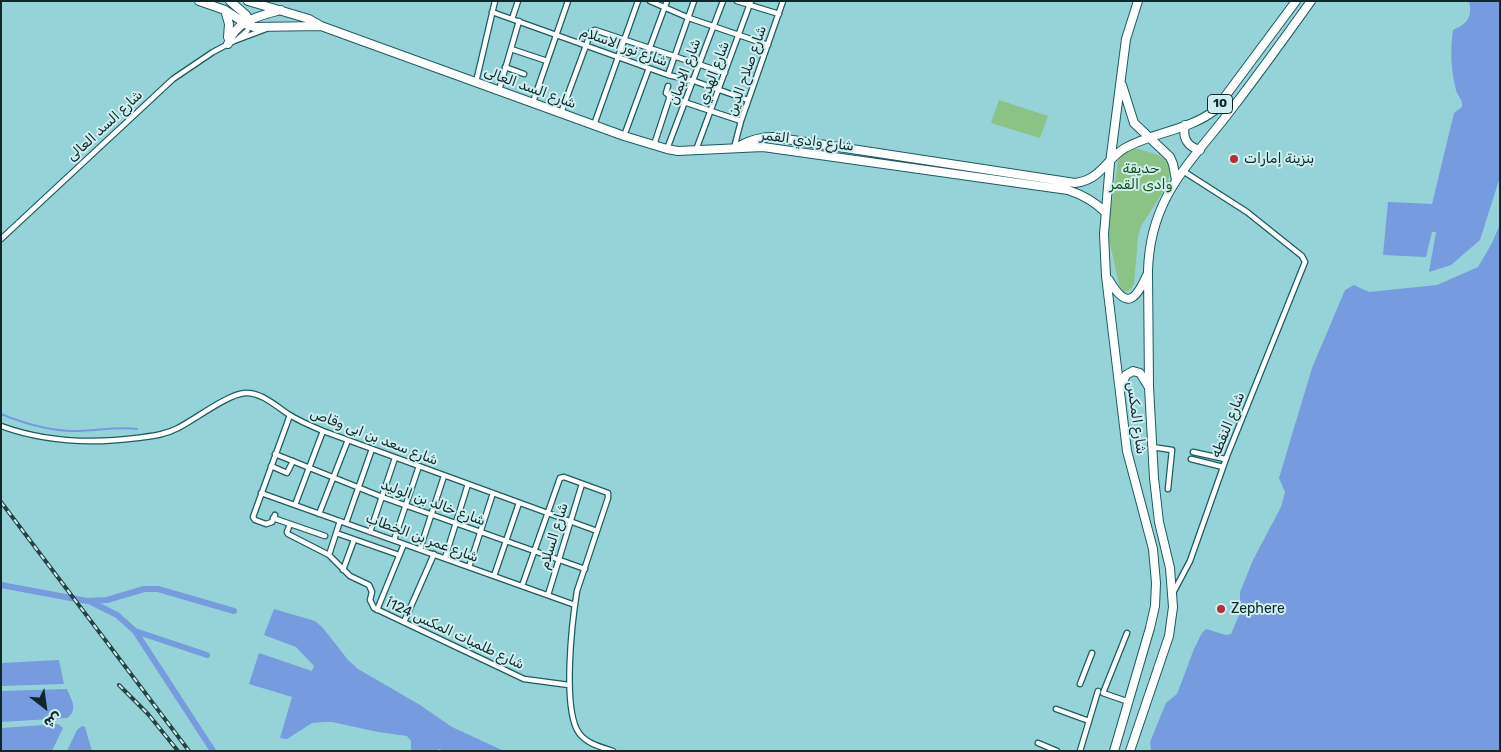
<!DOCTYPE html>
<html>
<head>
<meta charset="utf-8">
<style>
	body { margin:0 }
	#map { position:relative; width:1501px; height:752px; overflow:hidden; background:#95d3d8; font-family:Rubik,"Noto Sans Arabic",sans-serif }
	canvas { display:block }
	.frame { position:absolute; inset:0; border:2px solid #0f292b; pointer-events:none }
	.north { position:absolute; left:20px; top:682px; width:50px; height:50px; -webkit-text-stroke:4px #cfeef0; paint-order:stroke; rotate:150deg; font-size:14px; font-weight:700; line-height:20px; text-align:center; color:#0f292b }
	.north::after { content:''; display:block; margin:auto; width:18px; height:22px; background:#0f292b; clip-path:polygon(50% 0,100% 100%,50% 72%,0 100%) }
</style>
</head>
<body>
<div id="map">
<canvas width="1501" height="752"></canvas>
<div class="frame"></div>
<div class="north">ش</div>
</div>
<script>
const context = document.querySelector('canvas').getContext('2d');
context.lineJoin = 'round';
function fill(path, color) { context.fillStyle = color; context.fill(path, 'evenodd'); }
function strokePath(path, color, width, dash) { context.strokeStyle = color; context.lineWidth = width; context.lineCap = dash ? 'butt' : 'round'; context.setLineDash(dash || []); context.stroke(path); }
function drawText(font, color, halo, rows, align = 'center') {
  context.font = font + ' Rubik,"Noto Sans Arabic",sans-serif'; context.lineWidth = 4; context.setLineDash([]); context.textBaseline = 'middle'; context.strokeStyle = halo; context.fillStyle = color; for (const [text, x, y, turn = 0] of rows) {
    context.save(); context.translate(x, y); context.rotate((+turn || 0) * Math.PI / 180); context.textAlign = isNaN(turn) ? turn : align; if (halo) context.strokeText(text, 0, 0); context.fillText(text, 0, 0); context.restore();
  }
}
const green = new Path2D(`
	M999,100L1048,116L1040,138L991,123Z
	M1132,148C1139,149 1145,151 1152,153C1170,158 1171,166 1168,184L1141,226L1138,237L1134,284L1130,290L1125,292L1122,291L1119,284L1109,239L1110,217L1118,161L1124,151Z`);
const water = new Path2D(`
	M1469,1H1500V177L1480,240L1451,265L1429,272L1436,232H1432L1426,257L1383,255L1388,202L1432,204L1454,113L1462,107C1463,99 1458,97 1456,90C1451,71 1450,50 1453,30C1467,24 1473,17 1469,1Z
	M1500,224V751H1151L1150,742L1166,703L1177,694L1194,649L1202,633L1206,629L1226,635L1231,634L1240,613V592L1245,580L1253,560L1281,507L1285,492L1279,478L1312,368L1345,290L1354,285L1369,292L1437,285L1478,267L1492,243Z
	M274,609L315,621L323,628L348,660L358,669L420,705L452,727L504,751H445L439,749L437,751H411V741L407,736L378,732L332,722H324L312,723L287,739L280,738L292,697L249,684L259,653L312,671L314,666L296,647L264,635Z
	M59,660L64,684L1,686V663Z
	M67,689C71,699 79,710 67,718L1,722V691Z
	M58,724L63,728L52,751H1V728Z
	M82,726L85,727L92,751H67L77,730Z`);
const stream = new Path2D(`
	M1,414C23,423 47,430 70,431C93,432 115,426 137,429`);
const canal = new Path2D(`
	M1,585L87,601L107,600L144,589H158L234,611
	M91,602L117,615L135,631L213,751
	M135,631L207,655`);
const minor = new Path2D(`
	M650,1L689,18L768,45
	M737,1L779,14
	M492,12L668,75L694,81L748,100
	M512,19L518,1
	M239,38L247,31L250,24
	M511,49L547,61
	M643,66L667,1
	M505,67L524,74
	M668,75L694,1
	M476,82L495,1
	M499,90L519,21
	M669,97L741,121
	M533,102L568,1
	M561,113L591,32L595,30L725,73
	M594,125L638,1
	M624,136L649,68
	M654,145L670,96L666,93L668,86
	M734,148L741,121L783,1
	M667,149L723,1
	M696,150L751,1
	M1,239L173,79L213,52L234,41L266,29
	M1,426C45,442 91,444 137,438C151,436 165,435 178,428C194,420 228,394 245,393C261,392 276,406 288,414C299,421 311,426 323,431L597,531
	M1152,447L1172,450L1168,489
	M1193,452L1225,459
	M275,454L382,497L585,569
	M1191,459L1223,467
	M271,466L287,473L293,461
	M261,493L575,605
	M295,505L323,431
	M319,514L348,440
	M275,515L272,522L266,524L255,520L253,517L290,415
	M273,518L325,536
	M346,523L372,449
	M290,524L287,532L288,534L329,555L350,576L369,585L372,592L370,600L374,608L524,679L569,685
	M370,532L395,458
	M336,533L399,555
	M394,540L419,466
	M420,549L444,476
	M329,555L340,521
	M445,558L468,484
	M469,567L493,493
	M343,570L354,540
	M494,576L519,503
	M522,586L560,478L564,477L608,493V498L577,591C572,621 562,709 579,733C587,744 601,747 613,751
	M1173,593L1190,561L1227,456L1305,262L1302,256L1247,212L1183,171
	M548,595L582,484
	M377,610L404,544
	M404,622L434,554
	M1127,633L1103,693L1129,702
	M1080,684L1092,653
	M1056,709L1089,721
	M1038,743L1057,751
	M1080,751L1098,691`);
const primary = new Path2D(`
	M199,1L225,10L246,24L254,27L321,26
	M230,1L246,15L249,20
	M248,1L309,19L321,26L624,136L667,149L678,151L763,147L1068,190C1083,195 1094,201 1105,212
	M225,10L229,24L228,37
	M228,44C236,20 259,16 281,10
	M1122,85L1134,123L1170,157L1173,164L1176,180
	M1185,125C1182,138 1188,147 1200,150
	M739,146C750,140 759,137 773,137L1075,183C1101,180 1106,159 1125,148C1154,132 1190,130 1215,110L1296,1
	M1109,280C1126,309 1135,302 1147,275
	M1120,389L1126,375L1133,371L1140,373L1148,386
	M1114,751L1150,628L1155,606L1156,583L1153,549L1127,451L1106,276L1104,234L1110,163L1126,39L1138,1
	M1130,751L1169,636L1173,607L1170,568L1159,522L1154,478L1149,387L1148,271C1150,195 1192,162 1234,106C1260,72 1286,36 1311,1`);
const rail = new Path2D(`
	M1,502L189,751
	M119,685L148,714L178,751`);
const markers = [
	[1234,159,5,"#bc2c37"],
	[1221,609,5,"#bc2c37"]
];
const shields = [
	[1220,104,25]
];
const shieldNames = [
	["10",1220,104]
];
const streetNames = [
	["شارع نور الاسلام",624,47,20],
	["شارع صلاح الدين",747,71,-71],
	["شارع الايمان",685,72,-70],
	["شارع الهدي",714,73,-70],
	["شارع السد العالى",530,88,20],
	["شارع السد العالى",105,126,-43],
	["شارع وادي القمر",807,141,7],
	["شارع المكس",1136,418,82],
	["شارع النقطه",1228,425,-68],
	["شارع سعد بن ابى وقاص",374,437,21],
	["شارع خالد بن الوليد",433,503,20],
	["شارع السلام",554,536,-73],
	["شارع عمر بن الخطاب",422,538,20],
	["شارع طلمبات المكس 124أ",455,634,25]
];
const poiNames = [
	["بنزينة إمارات",1244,159],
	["Zephere",1231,609]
];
const parkNames = [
	["حديقة",1141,169],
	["وادى القمر",1141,185]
];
fill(green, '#8bc285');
fill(water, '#779bdf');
strokePath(stream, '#779bdf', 2);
strokePath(canal, '#779bdf', 6);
strokePath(minor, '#1c5c61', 7);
strokePath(primary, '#1c5c61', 10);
strokePath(minor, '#fff', 4.5);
strokePath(primary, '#fff', 8);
strokePath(rail, '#244346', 4);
strokePath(rail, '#cfeef0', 2, [5.5]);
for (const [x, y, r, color] of markers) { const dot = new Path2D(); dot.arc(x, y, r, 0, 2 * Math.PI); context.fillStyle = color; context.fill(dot); strokePath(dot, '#cfeef0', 2); }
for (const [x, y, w] of shields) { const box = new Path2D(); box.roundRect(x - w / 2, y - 9.5, w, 19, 4); context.fillStyle = '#cfeef0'; context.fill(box); strokePath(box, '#0f292b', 1); }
drawText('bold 12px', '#0f292b', null, shieldNames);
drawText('14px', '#0f292b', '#cfeef0', streetNames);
drawText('14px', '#0f292b', '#cfeef0', poiNames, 'left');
drawText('14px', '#165012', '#cfeef0', parkNames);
</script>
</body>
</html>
